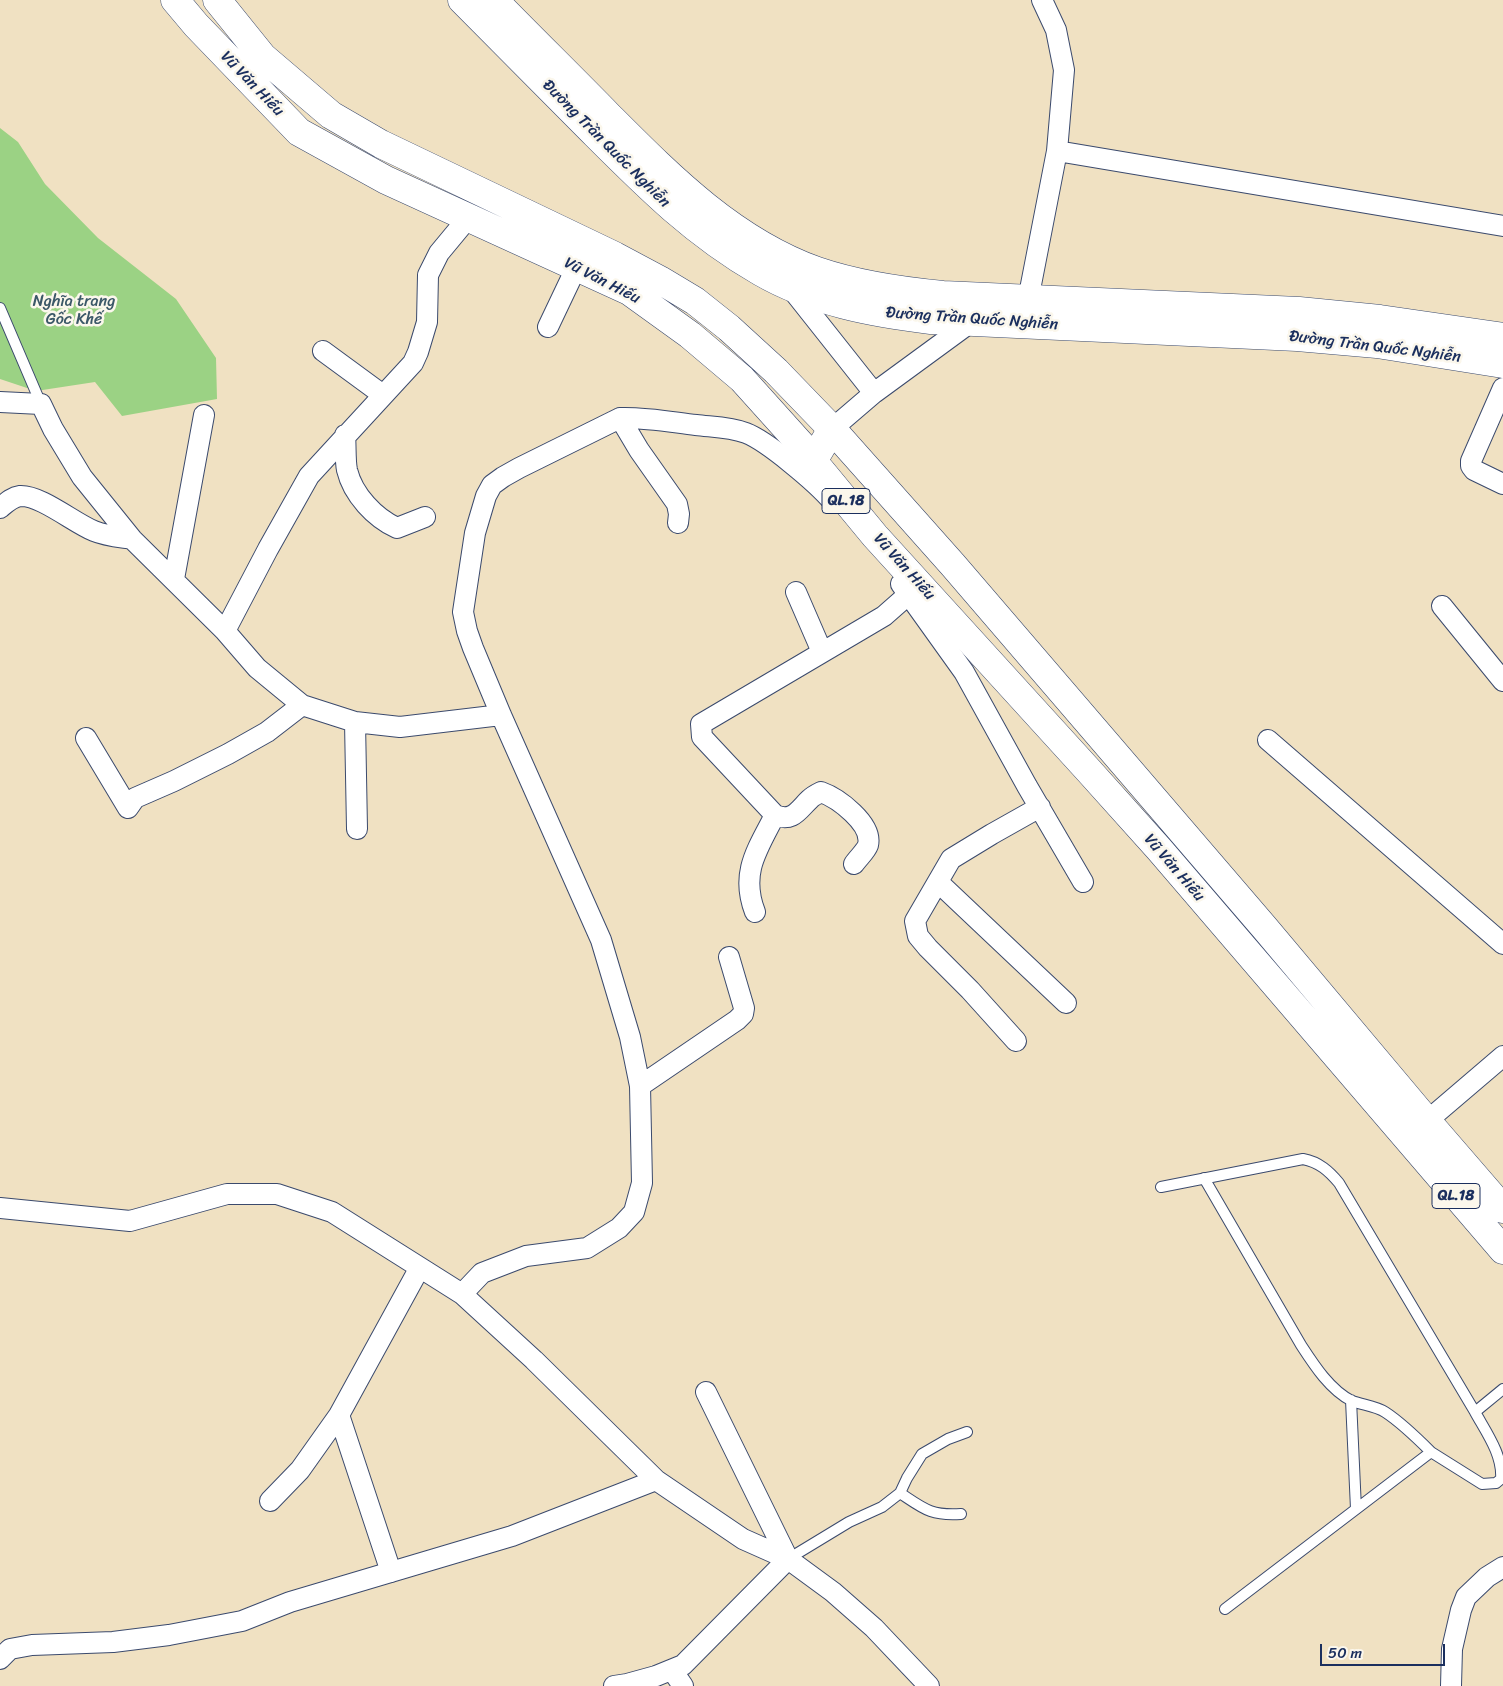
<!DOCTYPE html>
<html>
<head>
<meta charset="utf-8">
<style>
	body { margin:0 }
	#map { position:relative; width:1503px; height:1686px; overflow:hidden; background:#f0e1c2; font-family:Sriracha,sans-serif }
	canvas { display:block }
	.scale { position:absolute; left:1320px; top:1644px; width:125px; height:22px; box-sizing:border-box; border:2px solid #1b2f5e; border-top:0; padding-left:6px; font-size:15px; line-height:18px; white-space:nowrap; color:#1b2f5e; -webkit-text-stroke:4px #fbf7ec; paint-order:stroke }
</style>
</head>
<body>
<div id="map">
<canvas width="1503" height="1686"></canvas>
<div class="scale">50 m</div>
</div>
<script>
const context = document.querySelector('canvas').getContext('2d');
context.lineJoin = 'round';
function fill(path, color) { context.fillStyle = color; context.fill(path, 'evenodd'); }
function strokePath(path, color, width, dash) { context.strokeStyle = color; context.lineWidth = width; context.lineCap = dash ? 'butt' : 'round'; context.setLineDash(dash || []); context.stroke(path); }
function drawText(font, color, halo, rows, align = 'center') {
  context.font = font + ' Sriracha,sans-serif'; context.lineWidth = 5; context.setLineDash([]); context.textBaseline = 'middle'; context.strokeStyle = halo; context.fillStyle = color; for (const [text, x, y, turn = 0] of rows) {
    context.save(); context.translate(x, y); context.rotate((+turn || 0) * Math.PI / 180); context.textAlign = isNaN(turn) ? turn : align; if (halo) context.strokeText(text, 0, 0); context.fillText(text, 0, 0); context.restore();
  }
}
const green = new Path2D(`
	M0,128L18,142L45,184L98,238L176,299L216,358L217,399L122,416L95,382L36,391L0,379Z`);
const service = new Path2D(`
	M0,308L41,404
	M1204,1178L1301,1345C1314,1365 1330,1390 1352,1401C1363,1405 1376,1406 1385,1412C1402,1423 1417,1438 1431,1452L1225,1609
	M1161,1187L1303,1159C1319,1162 1329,1171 1339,1183L1475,1412
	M1351,1400L1356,1509
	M1431,1452L1482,1484L1496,1483L1501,1479C1503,1455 1486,1432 1475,1412L1503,1389
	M900,1493C924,1509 931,1516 961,1514
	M788,1559L849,1522L882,1507L900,1493L907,1478L922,1454L948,1439L967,1432`);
const minor = new Path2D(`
	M1057,151L1503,226
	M790,287L874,393
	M1028,300L1057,151L1064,70L1056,30L1042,0
	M548,327L577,266
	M323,351L383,395
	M1503,388L1471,461V466L1474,470L1503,484
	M0,402L41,404L53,429L82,477L132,539L225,631L257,668L302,705L355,722L400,727L501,715
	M620,418L639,450L677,504L679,514L678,523
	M832,429L874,393L971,322
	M345,435C346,446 345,460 347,470C353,495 375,518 397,528L425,517
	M0,508C6,503 12,497 20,496C41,495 74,523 94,531C106,536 119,537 132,539
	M174,579L204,415
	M901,584L964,672L1027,786L1083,882
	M796,592L822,652
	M1442,606L1503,681
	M225,631L268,549L309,476L413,363L418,352L427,322L428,275L439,253L468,218
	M355,722L357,829
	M86,738L128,808L135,798L174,781L228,754L267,732L302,705
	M1268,740L1503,944
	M854,864C858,858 866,851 868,845C873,824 838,798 821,792C817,794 813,796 810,799C799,809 793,823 775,815L702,737L701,724L884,616L909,594
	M938,882L1066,1003
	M755,912C740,873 757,850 775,815
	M1016,1041L970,990L928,948L918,936L915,921L951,859L992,834L1040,807
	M640,1086L737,1020L743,1014L744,1008L729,957
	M1427,1121L1503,1056
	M0,1208L130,1221L227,1194H277L332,1212L462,1294L534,1360L656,1480L743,1539L788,1559L833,1592L874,1628L929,1686
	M462,1294L482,1273L526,1256L587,1248L619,1228L634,1212L642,1183L640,1086L630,1037L601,940L501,715L473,648L467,631L463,612L475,533L486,496L492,485L503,477L519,468L620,418C645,417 671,422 696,425C712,427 730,427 746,433C767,441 817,483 833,502
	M339,1415L391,1572
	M270,1501L300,1470L339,1415L419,1269
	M0,1659L10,1649L32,1645L113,1642L169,1635L242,1621L290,1602L512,1536L656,1480
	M672,1670L683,1686
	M614,1686L627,1684L656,1676L683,1665L788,1559L706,1392
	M1451,1686L1452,1649L1461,1610L1466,1597L1487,1577L1503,1567`);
const secondary = new Path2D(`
	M462,0C505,43 547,86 590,129C645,184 693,233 761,272C813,302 873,313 931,320L1297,337L1377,344L1503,364
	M494,0C532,39 571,77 609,116C670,177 733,241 817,271C858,285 900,291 943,295L1299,311L1380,319L1503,337`);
const primary = new Path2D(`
	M175,0L196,25L299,132L386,180L629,291L690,335L742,379L805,449L813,461L875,536L1089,771L1159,849L1503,1250
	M217,0L263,57L331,115L381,144L615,256L660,280L695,301L729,328L776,371L832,429L953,565L1264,927L1427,1121L1503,1209`);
const trunk = new Path2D(`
	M813,461L832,429`);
const shields = [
	[846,501,48],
	[1456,1196,48]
];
const shieldNames = [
	["QL.18",846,501],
	["QL.18",1456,1196]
];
const streetNames = [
	["Vũ Văn Hiếu",252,84,46],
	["Đường Trần Quốc Nghiễn",606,144,45],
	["Vũ Văn Hiếu",602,281,27],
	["Đường Trần Quốc Nghiễn",972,319,4],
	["Đường Trần Quốc Nghiễn",1375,347,7],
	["Vũ Văn Hiếu",904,567,48],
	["Vũ Văn Hiếu",1174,868,49]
];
const parkNames = [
	["Nghĩa trang",74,302],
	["Gốc Khế",74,320]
];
fill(green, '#9bd284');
strokePath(service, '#3b4a6d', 12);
strokePath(minor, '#3b4a6d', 22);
strokePath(secondary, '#3b4a6d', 29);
strokePath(primary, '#3b4a6d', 29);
strokePath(trunk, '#3b4a6d', 29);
strokePath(service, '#fff', 10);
strokePath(minor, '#fff', 20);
strokePath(secondary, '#fff', 28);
strokePath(primary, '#fff', 28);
strokePath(trunk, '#fff', 28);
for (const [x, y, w] of shields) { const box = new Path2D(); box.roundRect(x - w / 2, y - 12.5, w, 25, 4); context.fillStyle = '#fbf7ec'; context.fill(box); strokePath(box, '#1b2f5e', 1); }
drawText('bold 15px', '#1b2f5e', null, shieldNames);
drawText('16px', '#1b2f5e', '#fbf7ec', streetNames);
drawText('16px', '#3b5868', '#fbf7ec', parkNames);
</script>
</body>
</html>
